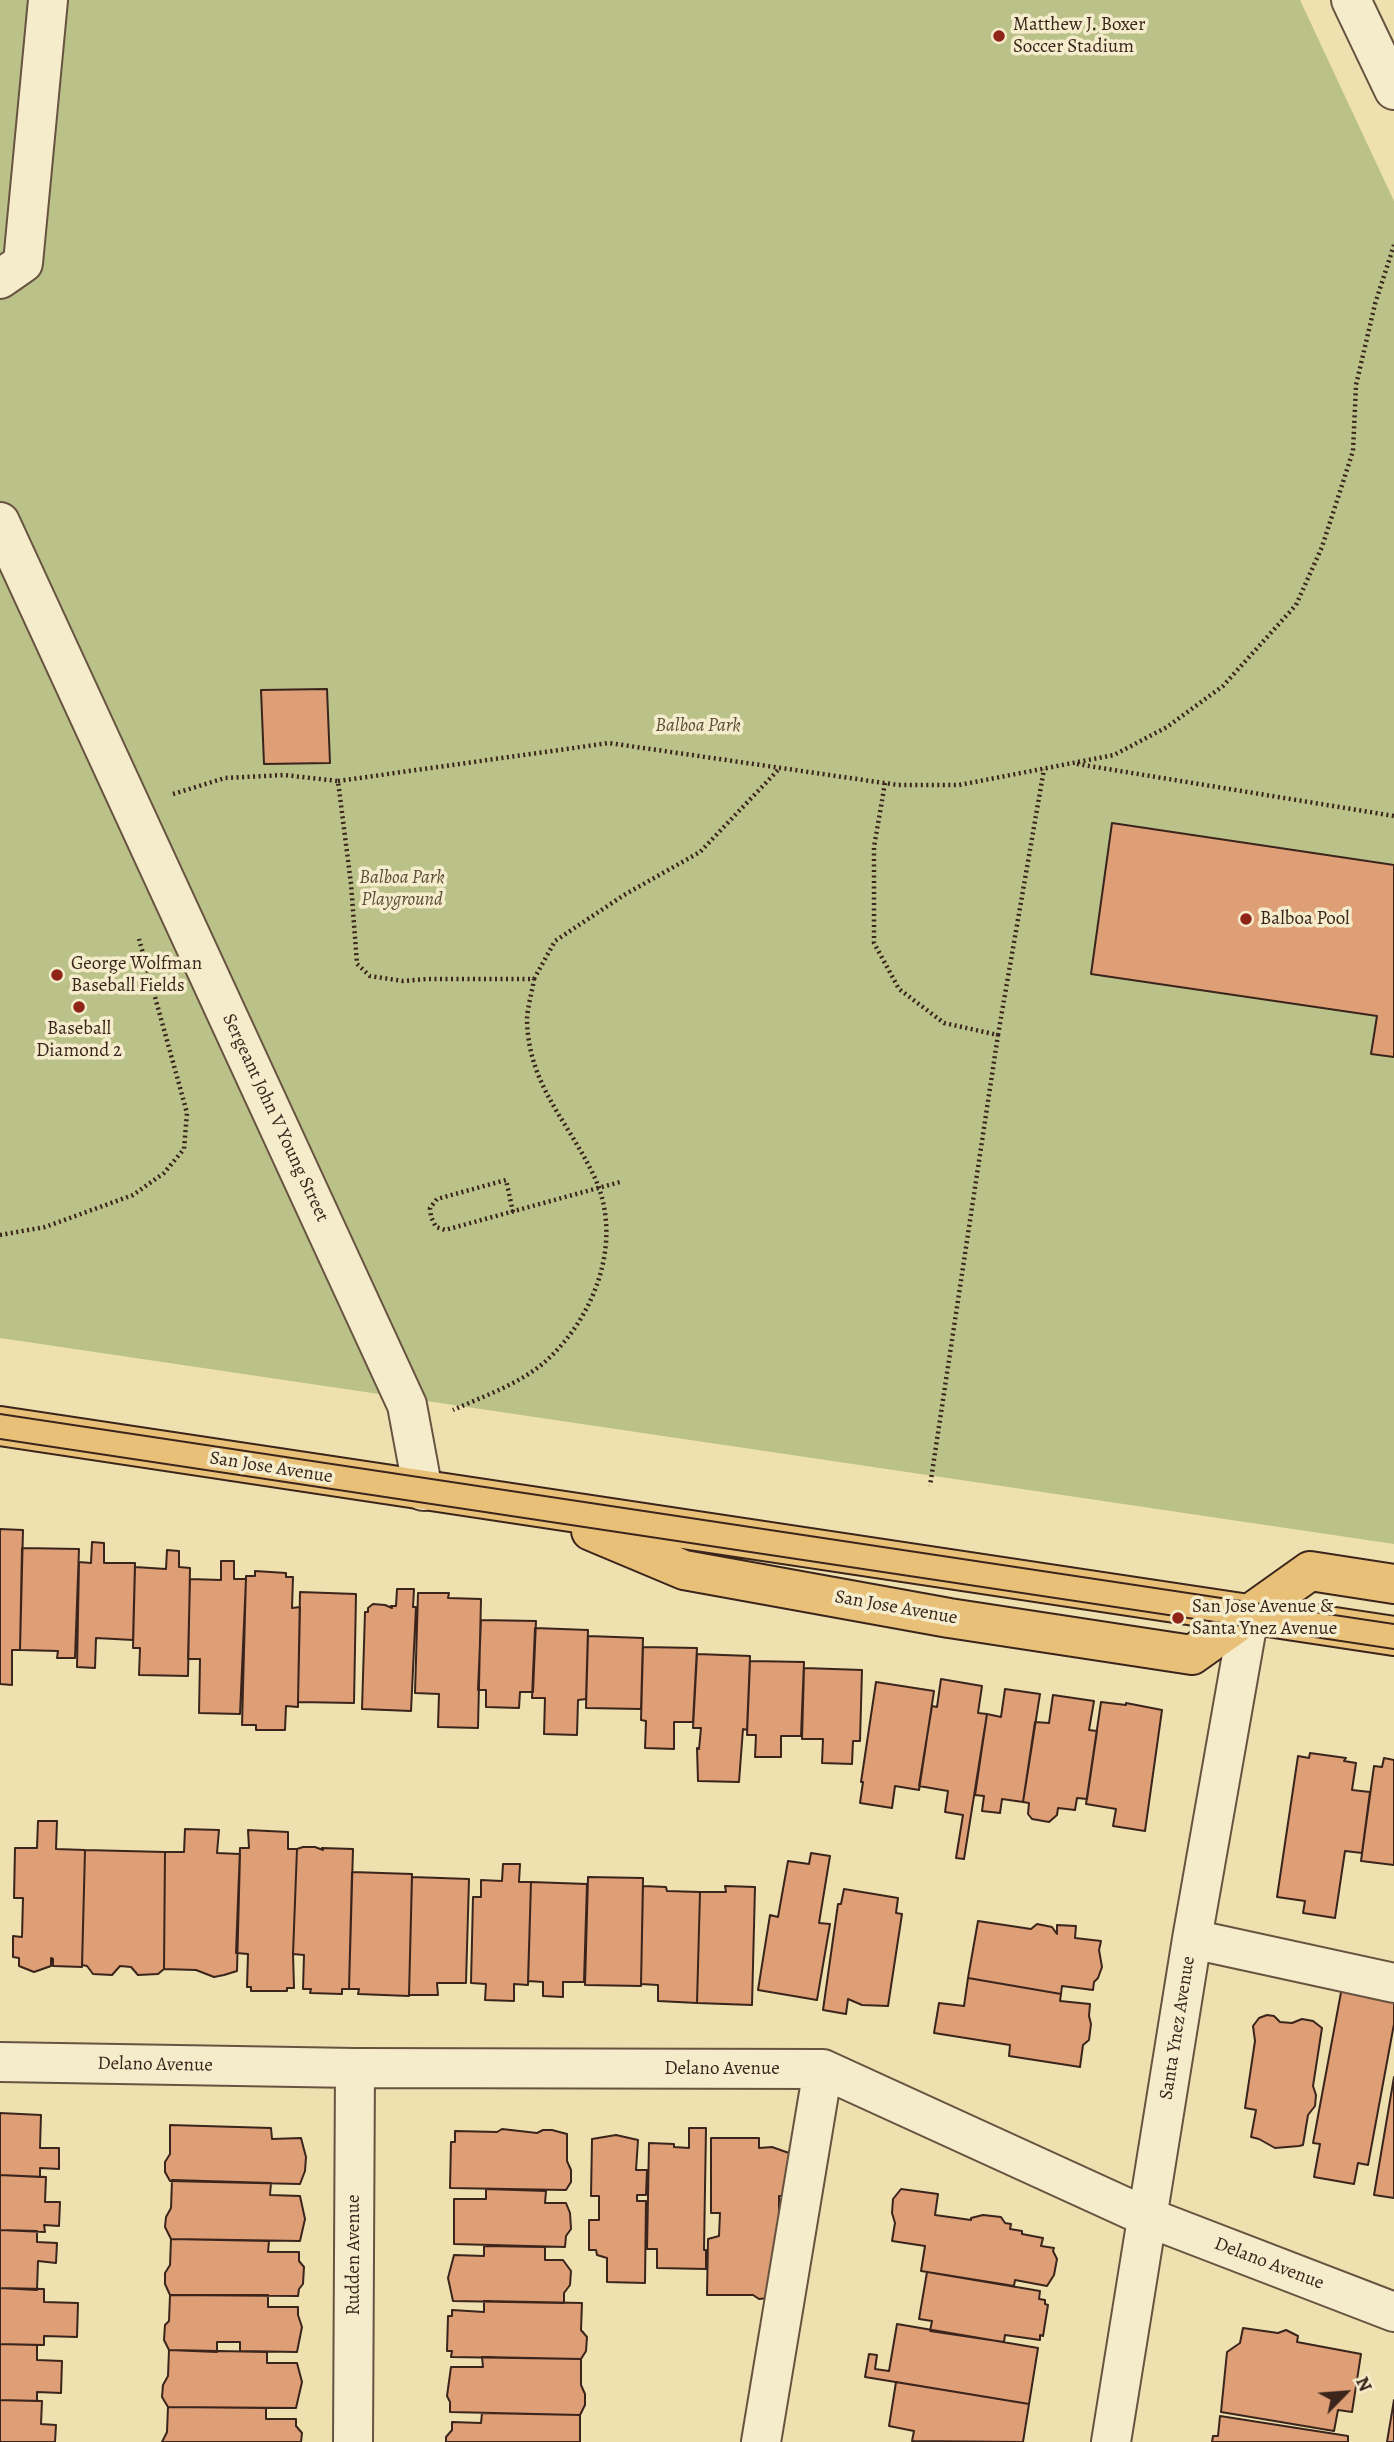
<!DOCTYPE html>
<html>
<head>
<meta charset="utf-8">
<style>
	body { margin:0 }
	#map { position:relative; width:1394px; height:2442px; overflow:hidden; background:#efe1af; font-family:Alegreya,serif }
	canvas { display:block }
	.north { position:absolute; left:1310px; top:2358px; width:70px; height:70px; -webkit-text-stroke:5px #f5eccb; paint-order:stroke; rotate:65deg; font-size:19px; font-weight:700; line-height:28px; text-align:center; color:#3a241b }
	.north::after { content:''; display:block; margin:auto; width:24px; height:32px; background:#3a241b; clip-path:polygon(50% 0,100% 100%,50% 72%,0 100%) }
</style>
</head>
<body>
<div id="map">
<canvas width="1394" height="2442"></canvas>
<div class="north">N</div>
</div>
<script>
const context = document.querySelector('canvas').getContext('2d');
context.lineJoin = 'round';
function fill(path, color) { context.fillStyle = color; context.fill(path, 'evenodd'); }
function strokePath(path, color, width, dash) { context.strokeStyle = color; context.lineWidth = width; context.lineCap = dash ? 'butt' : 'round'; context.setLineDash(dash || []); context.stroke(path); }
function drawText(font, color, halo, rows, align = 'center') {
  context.font = font + ' Alegreya,serif'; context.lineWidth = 7; context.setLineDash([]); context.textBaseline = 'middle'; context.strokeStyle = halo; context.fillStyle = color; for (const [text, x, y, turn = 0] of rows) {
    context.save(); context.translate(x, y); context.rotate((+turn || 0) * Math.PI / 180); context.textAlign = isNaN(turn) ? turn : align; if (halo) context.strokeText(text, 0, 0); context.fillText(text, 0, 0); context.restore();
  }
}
const green = new Path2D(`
	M0,0H1300L1394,201V1544L0,1338Z`);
const building = new Path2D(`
	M327,689L330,763L264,764L261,690Z
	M1112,823L1394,865V1057L1371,1054L1377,1016L1091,974Z
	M0,1529L23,1530L20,1650H12V1685L0,1684Z
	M92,1542L104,1543V1563H135L133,1640L96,1638L95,1668L77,1667L79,1562L91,1563Z
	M22,1548L79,1549L75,1658H57L58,1651L20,1650Z
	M167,1550L179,1551V1567L190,1568L188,1676L139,1675L140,1648H133L135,1567L166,1569Z
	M221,1561H234V1579H246L240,1714L199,1713L200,1659H188L190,1579L221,1580Z
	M255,1571L286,1573V1577H293L292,1608L300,1607L298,1702V1707L286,1706L285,1730H256V1725H242L246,1576H255Z
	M397,1589H414L413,1607H416L411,1711L362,1709L365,1612H368V1608L373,1604L385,1605L392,1608L391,1606H396Z
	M300,1592L356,1594L354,1703L298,1702Z
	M418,1593H449L448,1598L481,1599L478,1728L438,1727L439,1694L415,1693Z
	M481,1620L536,1621L533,1692H520L519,1708L486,1707V1690H478Z
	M535,1628L588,1630L586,1699L578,1700L577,1735L544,1734L545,1698H532Z
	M588,1636L643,1638L641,1709L586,1708Z
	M643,1647L697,1648L693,1722H674V1749L645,1748L646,1721L641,1720Z
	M697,1654L750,1656L747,1730L743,1729L739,1782L698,1781L697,1748L699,1749L701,1728H693Z
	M750,1661L804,1662L801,1736H781V1757H755L756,1735H747Z
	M804,1668L862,1670L860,1741H853L852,1764L822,1763L823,1739H802Z
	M941,1679L982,1686L978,1713L987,1714L964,1859L956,1858L963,1815L945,1812L948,1791L919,1786L932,1706L937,1707Z
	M876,1682L934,1691L919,1790L895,1786L892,1808L860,1803L863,1782H861Z
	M1005,1689L1040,1694L1023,1802L1002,1799L1000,1813L982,1811L984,1796L975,1795L987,1714L1001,1717Z
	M1053,1695L1094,1701L1089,1730L1097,1731L1087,1799L1077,1798L1075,1810L1058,1808L1057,1815L1049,1822L1032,1819L1028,1814L1029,1803L1023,1802L1035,1722L1049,1723Z
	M1101,1702L1126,1705V1703L1162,1710L1145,1831L1113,1826L1116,1809L1086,1804Z
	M1310,1753L1346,1758L1344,1761L1356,1763L1352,1790L1370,1792L1362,1853L1345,1851L1335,1918L1303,1913L1305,1901L1277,1897L1298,1756L1309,1758Z
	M1384,1758L1394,1760V1865L1361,1861L1374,1766L1382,1767Z
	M38,1821H57L56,1849L85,1850L82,1967L53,1966V1959L51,1958V1966L34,1972L19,1966V1958L13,1957V1936L22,1937L23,1898H14L15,1848H37Z
	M185,1829L219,1830L217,1853L240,1854L237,1971L224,1975L214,1977L196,1970L164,1969L165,1852H184Z
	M248,1830L288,1832V1849H297L293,1954L294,1988H287V1991H251V1987H247L248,1954L236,1953L240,1848H249Z
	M303,1847H315L323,1850L322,1848L353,1849L349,1989H342V1994L310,1993L311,1989H303L304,1955L293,1954L297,1849Z
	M85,1850L165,1852L164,1969L158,1974L138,1975L131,1967L120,1966L112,1975L93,1974L87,1966L82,1965Z
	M811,1853L830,1856L819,1923L830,1924L817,2000L758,1990L770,1915L778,1917L788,1861L809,1864Z
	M503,1864H520L519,1882H531L528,1985L514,1984V2001L485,2000L486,1984L471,1983L473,1897H481V1880L502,1881Z
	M352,1872L412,1874L409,1996L358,1994L359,1989H349Z
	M412,1877L469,1879L466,1983H437L438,1995H409Z
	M588,1877L643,1878L641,1986L585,1985Z
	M531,1882L587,1884L584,1982H563V1997L543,1996V1982L528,1981Z
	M643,1886L666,1887L667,1891L700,1892L697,2003L658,2001V1985L641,1984Z
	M725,1886L755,1887L752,2005L697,2003L700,1892H726Z
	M844,1889L898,1898L896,1913L902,1914L888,2006L862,2005L848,1999L846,2014L823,2010L838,1904H841Z
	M978,1921L1031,1929L1037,1924L1052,1927L1057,1934V1925L1076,1926L1075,1938L1101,1941L1099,1950L1102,1967L1098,1978L1094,1982L1093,1990L1062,1986L1061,1994L968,1978Z
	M968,1978L1061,1994L1060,2001L1090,2004L1089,2016L1091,2024L1089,2040L1083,2045L1080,2067L1009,2056L1010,2045L934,2033L939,2003L964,2006Z
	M1342,1987L1394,1997V2024L1368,2165L1358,2163L1354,2184L1314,2177L1320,2144L1313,2143Z
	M1267,2015L1274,2016L1280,2022L1292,2023L1302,2019L1313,2021L1322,2028L1313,2086L1316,2095L1315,2106L1308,2115L1303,2145L1299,2146L1275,2148L1259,2139L1251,2137L1256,2110L1245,2108L1255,2041L1253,2026L1259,2018Z
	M1394,2077V2198L1374,2195Z
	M0,2113L41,2115L40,2148H59V2169L40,2168V2177L0,2175Z
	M170,2125L271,2128L272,2139L301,2138L306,2157L305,2171L300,2184L170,2181L165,2172V2162L170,2154Z
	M689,2128H706L704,2250H706V2269L657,2268V2249H647L649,2143L674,2144V2147L689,2148Z
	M502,2129L537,2133L543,2130H552L567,2134V2161L571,2170V2182L566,2190L450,2188L451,2142H455V2131L497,2132Z
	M616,2135L638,2140L636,2170H647L646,2195H637V2201H646L645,2283L607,2282V2258L597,2255L596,2250H589V2220H599V2196H591L592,2139Z
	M711,2138H759V2148L772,2147L789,2153L785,2196H779V2228L769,2298L759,2299L753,2295H707L708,2239L719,2236L720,2213H711Z
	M0,2175L46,2177L45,2202H60L59,2226L44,2225L45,2232L0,2230Z
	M172,2180L271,2183L270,2195L300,2196L305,2219L300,2241L171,2239L165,2227L166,2217L171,2208Z
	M486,2189L546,2191L545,2203H566L570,2213L571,2229L566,2236L565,2247L454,2244V2199H486Z
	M901,2189L938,2194L935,2215L971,2220V2218L983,2215L1001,2217L1005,2223L1011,2224L1010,2229L1022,2231V2234L1043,2238L1041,2246L1054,2248L1053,2251L1057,2259L1054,2275L1047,2286L1015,2280L1014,2286L921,2271L925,2246L892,2241L895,2223L892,2213L893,2199Z
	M0,2230L37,2231V2242L57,2243L56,2263L38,2261L37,2290L0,2288Z
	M171,2239L269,2241L268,2252H299V2261L304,2267L303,2284L299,2289L298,2296L170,2295L165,2284V2273L170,2265Z
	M484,2246L545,2247V2260H563L571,2271L570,2285L564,2293V2303L453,2301L448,2278L454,2255L484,2256Z
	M927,2272L1040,2291L1039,2299L1045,2300V2304L1048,2305L1043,2336L1040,2335V2340L1005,2335L1004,2342L930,2331L932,2321L919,2319Z
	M0,2288L44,2289V2302L78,2303L77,2337L44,2336V2345L0,2344Z
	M170,2295H268V2307H298V2315L302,2327L297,2352L240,2351V2342H217V2352L169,2350L164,2340L165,2325L169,2321Z
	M484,2301L582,2303L581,2330L587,2337L586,2351L581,2359L451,2357L452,2351H447L448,2316H452V2310L484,2312Z
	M897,2324L1038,2348L1029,2404L865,2377L869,2354L877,2355L875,2369L889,2371Z
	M1243,2328L1278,2333L1286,2330L1298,2336L1297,2342L1361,2354L1352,2412L1338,2410L1334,2431L1221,2412L1227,2352L1240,2343Z
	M0,2344L37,2345V2360L62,2361L61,2393L37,2392V2401L0,2400Z
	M169,2350L267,2352V2363H297L302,2382L296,2408L168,2407L162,2397L163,2385L168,2376Z
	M482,2357L581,2359V2385L585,2394V2405L580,2415L450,2412V2402L447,2396L451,2367H483Z
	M896,2382L1029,2404L1023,2442L912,2441L914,2431L889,2426Z
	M0,2400L42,2401L41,2424L56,2425L55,2442H0Z
	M1394,2400V2442H1387Z
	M168,2407L266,2408V2419H296V2426L302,2433L301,2442H162L167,2432Z
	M482,2413L580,2415V2442H446V2437L452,2430V2422L481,2423Z
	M1220,2416L1348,2436V2442H1212L1213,2436H1218Z`);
const path = new Path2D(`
	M1077,764L1394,816
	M338,781L609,743L898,785H959L1114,755L1167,727L1223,686L1296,605L1322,547L1353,451L1356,385L1375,304L1394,245
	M885,783L874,847V943L899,989L944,1023L998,1035L930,1486
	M173,794L225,778L284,775L338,781L351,884L357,964L370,976L403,981L427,979H534C532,993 527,1008 527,1021C529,1086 568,1121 594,1176C624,1239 596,1315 547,1360C522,1383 484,1396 453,1410
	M534,979L555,941L624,895L700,852L780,768
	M998,1035L1044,769
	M513,1212L506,1180L437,1199L430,1208L431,1217L436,1227L445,1230L620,1182
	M0,1235L45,1227L133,1195L164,1173L184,1149L187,1113L139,939`);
const minor = new Path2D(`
	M1351,0L1394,90
	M0,279L23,263L48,0
	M0,522L407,1405L423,1491
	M1192,1939L1394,1983
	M0,2062L355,2068L823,2069L1147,2217L1394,2312
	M353,2442L355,2068
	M761,2442L823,2069
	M1111,2442L1192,1939L1249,1615`);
const major = new Path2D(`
	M0,1426L1394,1636
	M591,1531L684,1570L949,1618L1192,1655L1310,1571L1394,1584`);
const tram = new Path2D(`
	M0,1414L1394,1624
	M0,1439L1394,1649`);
const markers = [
	[999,36,7,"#8f2418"],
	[1246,919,7,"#8f2418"],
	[57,975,7,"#8f2418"],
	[79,1007,7,"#8f2418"],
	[1178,1618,7,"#8f2418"]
];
const poiNames = [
	["Matthew J. Boxer",1013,25],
	["Soccer Stadium",1013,47],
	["Balboa Pool",1260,919],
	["George Wolfman",71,964],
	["Baseball Fields",71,986],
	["Baseball",79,1029,"center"],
	["Diamond 2",79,1051,"center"],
	["San Jose Avenue &",1192,1607],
	["Santa Ynez Avenue",1192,1629]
];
const parkNames = [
	["Balboa Park",698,726],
	["Balboa Park",402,878],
	["Playground",402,900]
];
const streetNames = [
	["Sergeant John V Young Street",275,1118,65],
	["San Jose Avenue",271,1468,9],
	["San Jose Avenue",896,1608,10],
	["Santa Ynez Avenue",1178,2028,-81],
	["Delano Avenue",155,2065,1],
	["Delano Avenue",722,2069],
	["Rudden Avenue",354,2255,-90],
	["Delano Avenue",1269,2264,21]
];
fill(green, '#bac28a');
fill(building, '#de9e76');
strokePath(building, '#3a241b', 2);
strokePath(minor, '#675340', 42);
strokePath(major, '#3a241b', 42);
strokePath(path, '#3a241b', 4.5, [2, 3.5]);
strokePath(minor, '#f5eccb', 38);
strokePath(major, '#e8c078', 38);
strokePath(tram, '#3a241b', 2);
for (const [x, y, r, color] of markers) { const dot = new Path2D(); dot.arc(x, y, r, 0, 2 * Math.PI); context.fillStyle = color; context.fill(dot); strokePath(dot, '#f5eccb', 2.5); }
drawText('19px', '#3a241b', '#f5eccb', poiNames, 'left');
drawText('italic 19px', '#5a4c37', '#f5eccb', parkNames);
drawText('19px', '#3a241b', '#f5eccb', streetNames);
</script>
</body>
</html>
